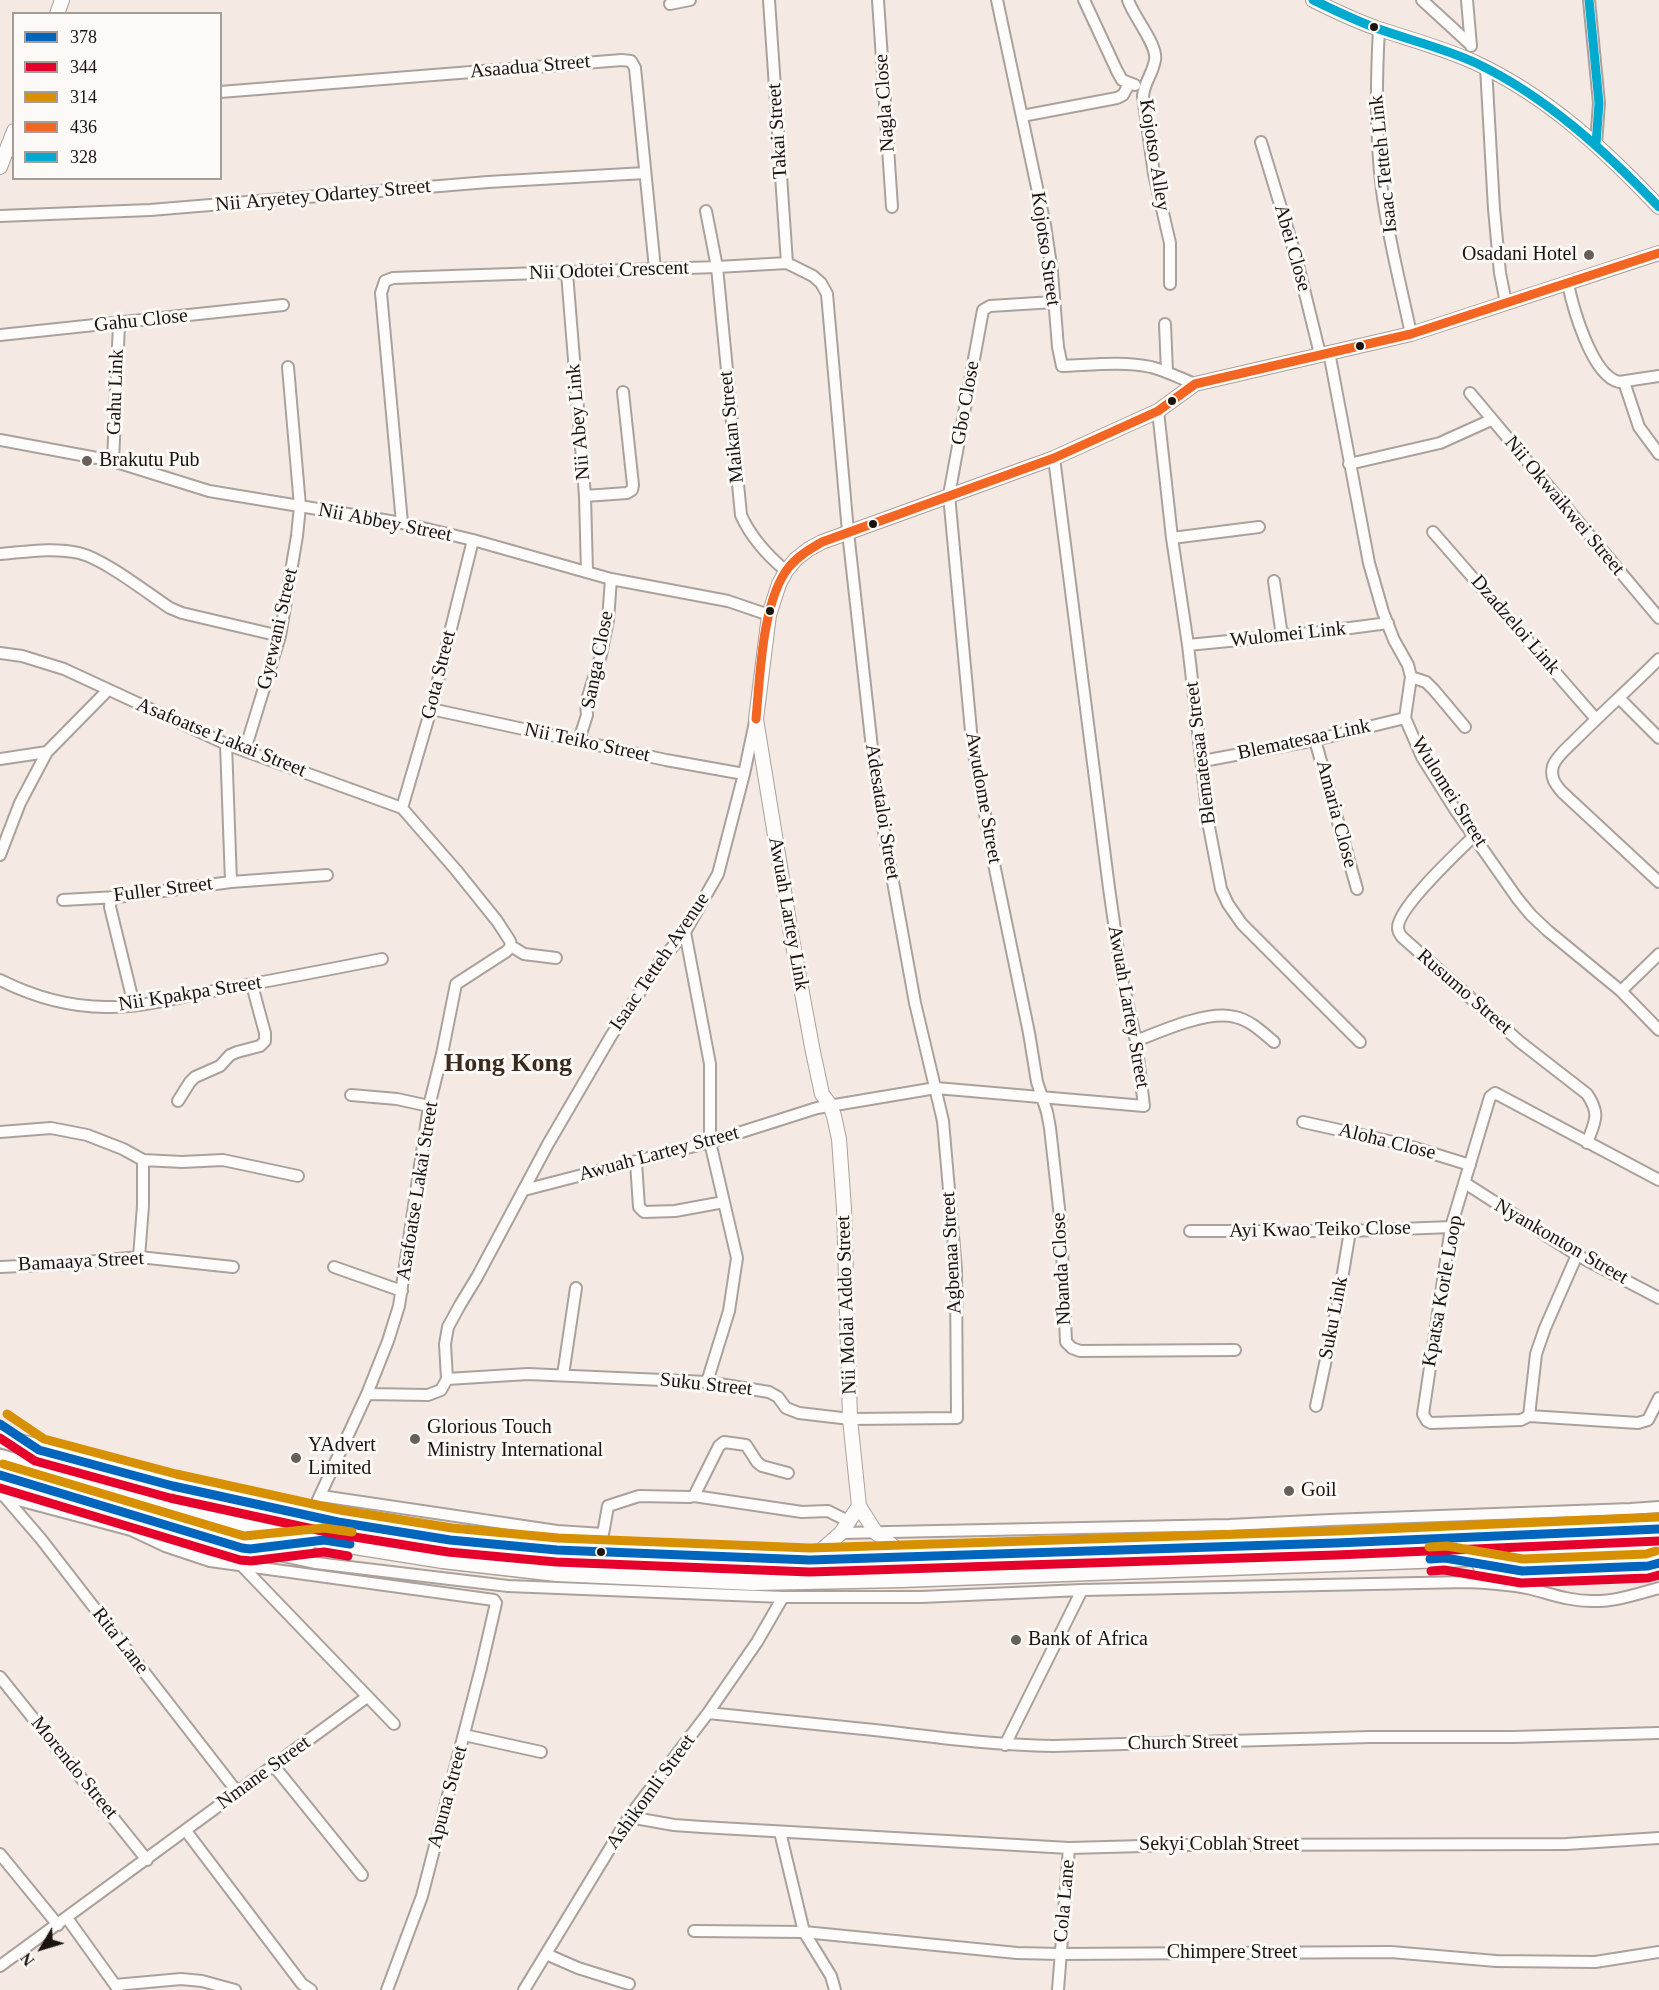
<!DOCTYPE html>
<html>
<head>
<meta charset="utf-8">
<style>
	body { margin:0 }
	#map { position:relative; width:1659px; height:1990px; overflow:hidden; background:#f5eae3; font-family:Georgia,serif }
	canvas { display:block }
	.legend { position:absolute; left:12px; top:12px; width:210px; height:168px; box-sizing:border-box; background:#fdf9f6; border:2px solid #a39d9a; margin:0; padding:8px 10px; list-style:none; font-size:18px; color:#1b140f }
	.legend li { display:flex; align-items:center; gap:12px; height:30px }
	.legend b { width:30px; border:2px solid #a39d9a }
	.north { position:absolute; left:12px; top:1918px; width:60px; height:60px; -webkit-text-stroke:4px #fdf9f6; paint-order:stroke; rotate:232deg; font-size:16px; font-weight:700; line-height:24px; text-align:center; color:#1b140f }
	.north::after { content:''; display:block; margin:auto; width:21px; height:27px; background:#1b140f; clip-path:polygon(50% 0,100% 100%,50% 72%,0 100%) }
</style>
</head>
<body>
<div id="map">
<canvas width="1659" height="1990"></canvas>
<ul class="legend">
<li><b style="height:8px;background:#0065bd"></b>378</li>
<li><b style="height:8px;background:#e4002b"></b>344</li>
<li><b style="height:8px;background:#d69002"></b>314</li>
<li><b style="height:8px;background:#f26522"></b>436</li>
<li><b style="height:8px;background:#00a9ce"></b>328</li>
</ul>
<div class="north">N</div>
</div>
<script>
const context = document.querySelector('canvas').getContext('2d');
context.lineJoin = 'round';
function strokePath(path, color, width, dash) { context.strokeStyle = color; context.lineWidth = width; context.lineCap = dash ? 'butt' : 'round'; context.setLineDash(dash || []); context.stroke(path); }
function drawText(font, color, halo, rows, align = 'center') {
  context.font = font + ' Georgia,serif'; context.lineWidth = 6; context.setLineDash([]); context.textBaseline = 'middle'; context.strokeStyle = halo; context.fillStyle = color; for (const [text, x, y, turn = 0] of rows) {
    context.save(); context.translate(x, y); context.rotate((+turn || 0) * Math.PI / 180); context.textAlign = isNaN(turn) ? turn : align; if (halo) context.strokeText(text, 0, 0); context.fillText(text, 0, 0); context.restore();
  }
}
const street = new Path2D(`
	M769,0L787,263
	M878,0L892,207
	M997,0L1045,225L1052,272L1058,347L1062,366C1091,365 1122,361 1151,367C1166,371 1180,378 1195,384
	M1084,0L1117,71L1122,80L1135,85
	M1128,0C1133,16 1158,45 1155,60C1153,73 1144,83 1143,96L1154,174L1170,243V284
	M1422,0L1471,45
	M1467,0L1471,46
	M1589,0L1599,103L1596,144
	M670,4L690,0
	M1379,29C1376,83 1375,136 1382,190C1388,238 1401,286 1411,334
	M1486,67L1494,209L1500,273L1506,303
	M220,92L622,60L631,61L635,68L655,269
	M1022,116L1117,98L1123,95L1129,84
	M1261,142L1296,257L1320,354
	M706,211L717,267L741,515C751,538 767,555 786,571
	M0,216L150,210L488,182L645,173
	M567,273L585,496L587,572
	M1568,284C1573,308 1592,376 1619,382L1659,376
	M1054,302L990,306L983,310L949,495L972,742L994,864L1029,1033L1037,1082L1047,1112L1050,1128L1061,1226L1066,1342L1072,1348L1080,1351L1235,1350
	M1165,324L1167,372
	M0,335L283,305
	M1329,352L1369,563L1383,612L1394,640L1408,665L1411,677L1405,718L1422,757L1456,811L1517,898L1531,915L1548,931L1621,991L1659,1030
	M1624,382L1639,427L1659,454
	M1470,393L1659,618
	M1158,411L1172,538L1188,645L1209,827L1221,889L1228,904L1242,924L1360,1042
	M0,440L113,461L209,491L402,523L473,540L611,579L728,601L769,615
	M113,461L119,324
	M1349,464L1440,443L1491,420
	M585,496L627,493L632,490L633,485L623,392
	M402,523L381,293L385,281L393,278L717,267L787,263L813,276L821,283L827,294L848,532L873,757L884,832L915,1003L943,1121L956,1270L957,1418L850,1419L799,1413L786,1408L778,1397L769,1392L707,1382L528,1374L447,1379
	M1433,532L1596,719
	M1172,538L1259,527
	M0,554C25,552 53,547 79,553C104,559 146,592 170,608L182,613L280,636
	M1274,581L1282,636
	M1188,645L1320,632L1388,623
	M0,653L22,656L64,669L226,744L402,808L456,870L497,921L510,941L511,946
	M1659,659C1631,687 1602,713 1574,741C1567,748 1556,757 1553,766C1550,777 1555,784 1562,792L1659,882
	M1411,677L1426,682L1434,690L1465,727
	M1619,698L1659,738
	M431,709L666,760L744,774
	M579,740L587,715L586,703L601,655L608,620L611,579
	M1315,740L1357,889
	M226,744L231,882
	M245,750L280,636L297,536L300,506L288,367
	M0,759L47,752
	M1203,761L1315,740L1405,718
	M402,808L431,709L473,540
	M1474,836C1458,852 1397,908 1398,928C1398,932 1400,934 1402,937L1520,1042L1587,1094C1601,1115 1595,1121 1587,1143
	M0,855L20,803L47,752L107,691
	M111,897L110,907L134,1005
	M63,900L117,897L231,882L327,875
	M685,932L710,1064V1142L737,1258L729,1311L707,1382
	M511,946L524,954L556,958
	M0,980C34,997 68,1007 106,1007C136,1008 167,1000 197,994C259,983 321,971 382,959
	M1621,991L1659,954
	M1136,1041C1161,1031 1208,1010 1235,1017C1250,1020 1262,1032 1274,1042
	M351,1095L397,1099L429,1106
	M178,1101L190,1082L195,1077L220,1066L230,1055L237,1052L260,1046L265,1041V1033L252,985
	M1303,1122L1402,1144L1470,1165
	M0,1132L51,1128L87,1135L123,1149L143,1160L182,1162L223,1160L298,1176
	M636,1162L639,1207L644,1212L675,1211L724,1202
	M1659,1180L1495,1093L1490,1097L1451,1227L1423,1414L1427,1421L1431,1423L1521,1420L1529,1416L1638,1423L1648,1420L1659,1398
	M1465,1183L1577,1255L1659,1298
	M524,1190L710,1142L817,1108L936,1088L1144,1106L1136,1041L1122,979L1109,888L1054,458
	M1190,1231H1350L1451,1227
	M139,1257L143,1206V1160
	M0,1267L66,1264L139,1257L233,1267
	M334,1267L402,1291
	M563,1375L576,1288
	M367,1394L428,1395L441,1390L447,1379L445,1344L448,1327L460,1305L477,1277L548,1144L611,1036L659,963L685,932L718,874L744,774L755,722
	M1316,1406L1338,1303L1350,1231
	M1529,1416L1536,1354L1545,1328L1577,1255
	M3,1496L131,1530L165,1546L210,1561L494,1600L496,1603L481,1668L422,1896L387,1990
	M4,1496L41,1539L238,1793
	M321,1496L557,1531L603,1534L608,1506L639,1496L690,1497L694,1496L802,1512L828,1511L850,1522
	M694,1496L719,1446L724,1442L746,1445L757,1462L762,1466L788,1473
	M310,1517L367,1394L388,1341L399,1306L429,1106L442,1054L456,984L507,951L511,946
	M841,1533L1229,1525L1330,1520L1631,1509L1659,1507
	M242,1548V1566L394,1724
	M265,1552L316,1563L508,1586L783,1597H921L1082,1590L1467,1582C1487,1583 1507,1584 1527,1588C1549,1593 1568,1601 1591,1601C1614,1602 1637,1594 1659,1588
	M0,1677L147,1860
	M708,1713C763,1719 819,1724 874,1730C934,1737 992,1745 1053,1746L1370,1737H1513L1659,1733
	M464,1735L541,1752
	M1005,1745L1082,1590
	M274,1766L362,1875
	M629,1817L674,1825L702,1827L1069,1848L1181,1845L1566,1844L1659,1838
	M186,1831L302,1984L311,1990
	M780,1832L804,1932L831,1976L835,1990
	M0,1854L58,1925
	M67,1918L118,1989
	M694,1931L804,1932L1017,1953L1060,1954L1391,1952L1496,1961L1595,1962L1659,1952
	M546,1954L578,1968L629,1984
	M0,1966L367,1697
	M115,1985L181,1979L202,1981L235,1990
	M524,1990L629,1817L708,1713L757,1642L783,1597
	M1058,1990L1069,1848`);
const secondary = new Path2D(`
	M1313,0C1333,10 1354,20 1376,28C1409,39 1444,48 1476,63C1547,96 1605,150 1659,207
	M57,14L62,0
	M0,167L14,131
	M905,1555L876,1533L859,1506L850,1419L844,1209L839,1139L834,1116L830,1105L822,1094L813,1052L791,934L756,719L769,615L779,584L786,571L796,559L809,549L822,542L1054,458L1158,411L1195,384L1411,334L1659,253
	M810,1560L841,1533L859,1506`);
const highway = new Path2D(`
	M0,1438L173,1486L235,1500L338,1522L450,1540L557,1550L759,1559L810,1560L1336,1543L1659,1529
	M0,1459L222,1519L324,1540L443,1559L557,1572L754,1581L901,1578L1445,1558L1581,1551L1659,1550
	M0,1475L242,1548L250,1549L307,1542
	M1482,1565L1522,1571L1648,1566L1659,1563`);
const bus1 = new Path2D(`
	M0,1424L39,1450L173,1486L338,1522L450,1540L557,1550L810,1560L1336,1543L1659,1529
	M0,1475L242,1548L250,1549L324,1540L350,1544
	M1430,1559L1445,1558L1522,1571L1648,1566L1659,1563`);
const bus2 = new Path2D(`
	M0,1438L35,1461L170,1498L336,1534L448,1552L556,1562L810,1572L1336,1555L1659,1541
	M0,1488L240,1560L251,1561L324,1552L348,1556
	M1431,1571L1444,1570L1521,1583L1648,1578L1659,1575`);
const bus3 = new Path2D(`
	M7,1414L44,1439L176,1474L340,1510L452,1528L558,1538L810,1548L1336,1531L1658,1517
	M3,1464L244,1536L324,1528L352,1532
	M1429,1547L1447,1546L1523,1559L1646,1554L1656,1551`);
const bus4 = new Path2D(`
	M756,719C760,677 762,600 789,567C798,556 810,549 822,542L1054,458L1158,411L1195,384L1411,334L1659,253`);
const bus5 = new Path2D(`
	M1313,0C1334,10 1354,20 1376,28C1409,40 1444,48 1476,63C1547,97 1605,151 1659,207
	M1589,0L1599,103L1596,144`);
const markers = [
	[1374,27,5,"#1b140f"],
	[1589,255,6,"#675f59"],
	[1360,346,5,"#1b140f"],
	[1172,401,5,"#1b140f"],
	[87,461,6,"#675f59"],
	[873,524,5,"#1b140f"],
	[770,611,5,"#1b140f"],
	[415,1439,6,"#675f59"],
	[296,1458,6,"#675f59"],
	[1289,1491,6,"#675f59"],
	[601,1552,5,"#1b140f"],
	[1016,1640,6,"#675f59"]
];
const streetNames = [
	["Asaadua Street",530,67,-5],
	["Nagla Close",885,103,-94],
	["Takai Street",778,131,-94],
	["Kojotso Alley",1154,155,81],
	["Isaac Tetteh Link",1384,164,-96],
	["Nii Aryetey Odartey Street",323,196,-5],
	["Abei Close",1292,248,74],
	["Kojotso Street",1045,249,82],
	["Nii Odotei Crescent",609,271,-2],
	["Gahu Close",141,321,-6],
	["Gahu Link",116,392,-88],
	["Gbo Close",966,403,-80],
	["Nii Abey Link",579,422,-95],
	["Maikan Street",732,427,-96],
	["Nii Okwaikwei Street",1564,506,50],
	["Nii Abbey Street",385,523,11],
	["Dzadzeloi Link",1515,625,49],
	["Gyewani Street",278,629,-77],
	["Wulomei Link",1288,635,-6],
	["Sanga Close",598,660,-79],
	["Gota Street",439,675,-76],
	["Asafoatse Lakai Street",221,738,22],
	["Blematesaa Link",1304,740,-12],
	["Nii Teiko Street",587,743,12],
	["Blematesaa Street",1201,753,-97],
	["Wulomei Street",1449,792,58],
	["Awudome Street",983,798,80],
	["Adesataloi Street",882,812,81],
	["Amaria Close",1336,814,75],
	["Fuller Street",163,890,-7],
	["Awuah Lartey Link",788,914,80],
	["Isaac Tetteh Avenue",660,962,-56],
	["Rusumo Street",1464,992,41],
	["Nii Kpakpa Street",190,994,-9],
	["Awuah Lartey Street",1128,1007,80],
	["Aloha Close",1387,1142,14],
	["Awuah Lartey Street",659,1154,-15],
	["Asafoatse Lakai Street",418,1191,-81],
	["Ayi Kwao Teiko Close",1320,1230,-1],
	["Nyankonton Street",1561,1242,30],
	["Agbenaa Street",952,1253,-93],
	["Bamaaya Street",81,1262,-3],
	["Nbanda Close",1062,1269,-93],
	["Kpatsa Korle Loop",1443,1291,-80],
	["Nii Molai Addo Street",847,1305,-92],
	["Suku Link",1334,1318,-79],
	["Suku Street",706,1385,6],
	["Rita Lane",120,1641,52],
	["Church Street",1183,1743,-1],
	["Morendo Street",74,1768,51],
	["Nmane Street",264,1773,-36],
	["Ashikomli Street",651,1792,-54],
	["Apuna Street",448,1797,-75],
	["Sekyi Coblah Street",1219,1845],
	["Cola Lane",1065,1901,-85],
	["Chimpere Street",1232,1953]
];
const poiNames = [
	["Osadani Hotel",1577,255,"right"],
	["Brakutu Pub",99,461],
	["Glorious Touch",427,1428],
	["Ministry International",427,1451],
	["YAdvert",308,1446],
	["Limited",308,1469],
	["Goil",1301,1491],
	["Bank of Africa",1028,1640]
];
const districtNames = [
	["Hong Kong",508,1064]
];
strokePath(street, '#aaa19c', 14);
strokePath(secondary, '#aaa19c', 16);
strokePath(highway, '#aaa19c', 21);
strokePath(street, '#fefcfb', 10);
strokePath(secondary, '#fefcfb', 14);
strokePath(highway, '#fefcfb', 18);
strokePath(bus1, '#0065bd', 9);
strokePath(bus2, '#e4002b', 9);
strokePath(bus3, '#d69002', 9);
strokePath(bus4, '#f26522', 9);
strokePath(bus5, '#00a9ce', 9);
for (const [x, y, r, color] of markers) { const dot = new Path2D(); dot.arc(x, y, r, 0, 2 * Math.PI); context.fillStyle = color; context.fill(dot); strokePath(dot, '#fdf9f6', 2); }
drawText('20px', '#1b140f', '#fdf9f6', streetNames);
drawText('20px', '#1b140f', '#fdf9f6', poiNames, 'left');
drawText('bold 26px', '#3a2b21', '#fdf9f6', districtNames);
</script>
</body>
</html>
